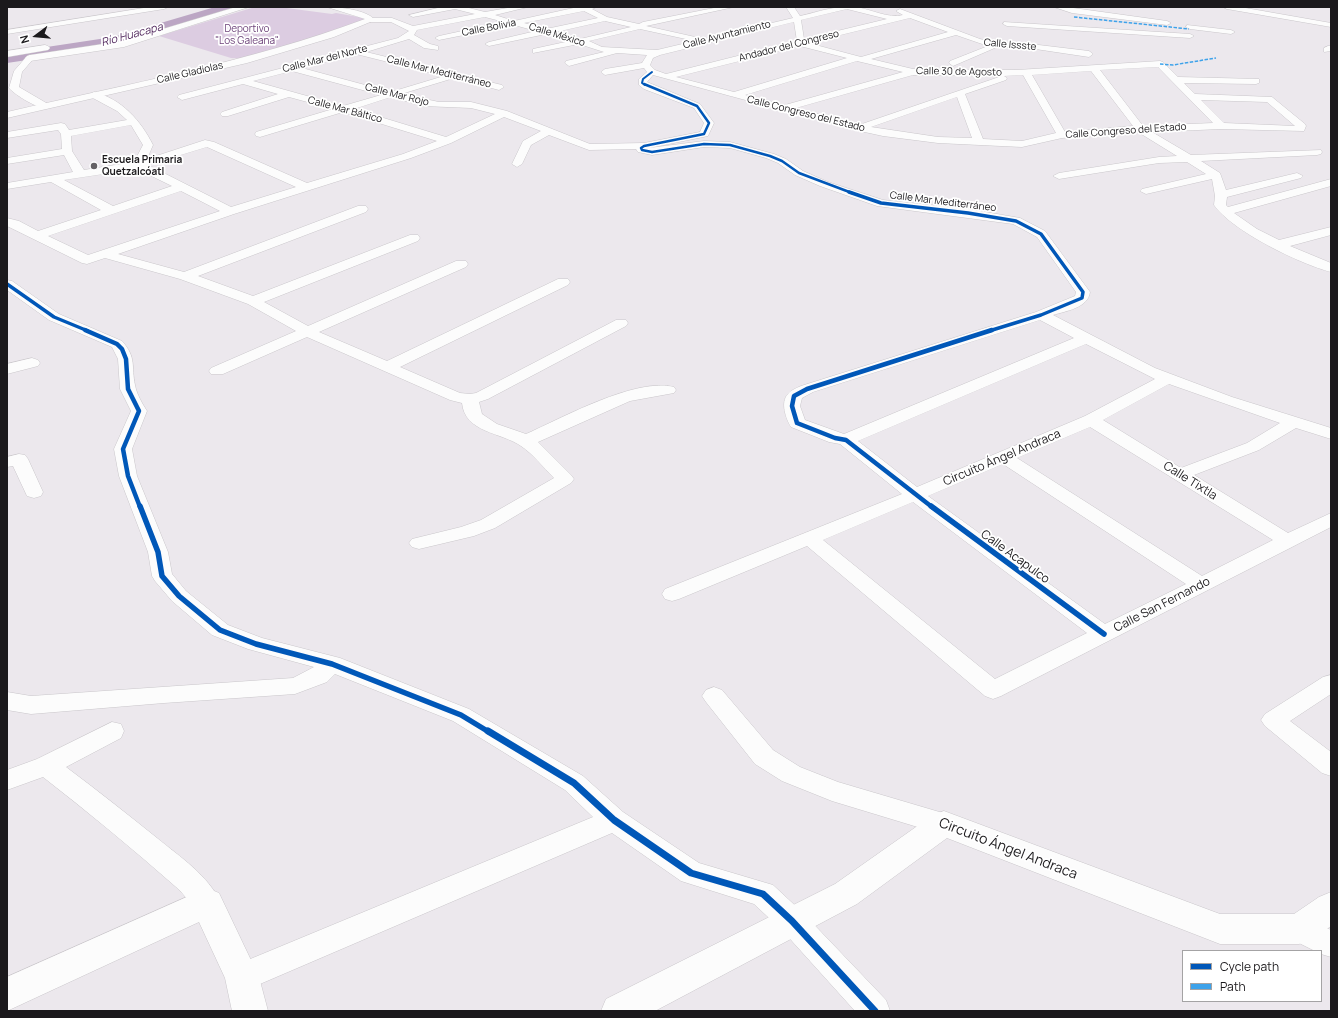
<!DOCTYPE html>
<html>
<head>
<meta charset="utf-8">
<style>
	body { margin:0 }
	#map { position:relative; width:1338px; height:1018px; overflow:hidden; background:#ece8ed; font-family:Manrope,sans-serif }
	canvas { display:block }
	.frame { position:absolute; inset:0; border:8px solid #1b191c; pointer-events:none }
	.legend { position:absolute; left:1182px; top:950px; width:140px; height:52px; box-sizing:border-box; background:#fff; border:1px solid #a4a3a4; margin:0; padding:5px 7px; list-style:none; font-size:12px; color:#1b191c }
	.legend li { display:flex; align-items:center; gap:8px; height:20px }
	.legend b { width:20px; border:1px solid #a4a3a4 }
	.north { position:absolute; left:16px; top:16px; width:40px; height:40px; -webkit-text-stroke:3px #fff; paint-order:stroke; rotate:254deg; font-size:11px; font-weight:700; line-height:16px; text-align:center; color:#1b191c }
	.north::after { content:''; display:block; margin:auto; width:14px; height:18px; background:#1b191c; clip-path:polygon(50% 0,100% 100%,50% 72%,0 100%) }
</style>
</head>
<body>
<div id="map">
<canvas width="1338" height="1018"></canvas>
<div class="frame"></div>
<ul class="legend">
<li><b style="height:5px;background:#0057b8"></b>Cycle path</li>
<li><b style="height:5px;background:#3da2ea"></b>Path</li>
</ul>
<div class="north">N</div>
</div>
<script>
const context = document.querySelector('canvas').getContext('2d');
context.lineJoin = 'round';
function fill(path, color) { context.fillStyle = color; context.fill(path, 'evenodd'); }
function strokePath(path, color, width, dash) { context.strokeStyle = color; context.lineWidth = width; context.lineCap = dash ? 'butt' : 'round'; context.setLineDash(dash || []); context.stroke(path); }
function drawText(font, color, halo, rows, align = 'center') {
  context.font = font + ' Manrope,sans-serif'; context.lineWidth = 3.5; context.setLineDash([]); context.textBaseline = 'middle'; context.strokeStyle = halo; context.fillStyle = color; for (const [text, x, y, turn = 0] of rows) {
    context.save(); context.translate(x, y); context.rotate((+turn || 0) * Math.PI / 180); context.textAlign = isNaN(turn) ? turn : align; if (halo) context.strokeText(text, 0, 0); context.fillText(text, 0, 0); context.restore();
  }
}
const green = new Path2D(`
	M255,7H279L332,14L336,13L370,19L250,59L231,58L159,36Z`);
const river = new Path2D(`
	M215,7H239L236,10L115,47L7,63V53L113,37Z`);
const minor = new Path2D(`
	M150,7H168L164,9L7,34V30Z
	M442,7H465L485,12L513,7H528L495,15L514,21L578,7H597L592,9L607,17L639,24L643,22L719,7H734L646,26L704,39L793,18L786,7H794L800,16C818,12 836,5 855,7C871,9 888,19 903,15L896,11L900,9L980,39L996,43H1022L1089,51L1093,54L1089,57L1022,47H997L953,66L949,63L950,61L988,46L956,35L871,59L913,69L1017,70L1160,61L1163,62L1178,77L1259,79V83L1256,84L1184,83L1195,94L1272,97L1305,124L1306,126L1304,131L1221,129L1152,132L1191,155L1321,150L1322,152L1321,154L1317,155L1201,161L1220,173L1226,190L1297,173L1303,176L1301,178L1227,197L1226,205L1228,207L1331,179V186L1234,213L1257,229L1279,240L1331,227V235L1290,246L1331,263V272C1300,264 1232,231 1214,205L1215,196L1212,179L1146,194L1140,191L1142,189L1206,174L1187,162L1159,163L1059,179L1053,176L1059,173L1159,157L1177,156L1138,132L1062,138L1022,147L938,143L883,136L860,131L653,75L647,82L700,104L714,123L708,136L649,148L704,141L730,142L774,154L786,159L803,171L828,182L883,200L968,209L1020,218L1045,231L1090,292C1088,308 1066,311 1053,315L1155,368L1232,397L1331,428V439L1296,428L1259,450L1194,475L1288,533L1331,513V527L1001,696L993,699L985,696L807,546L679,599L672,601L665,599L662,594L665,589L902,494L840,444L829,442L791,427C786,419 780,402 788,394C791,390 797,388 801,386L1036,312L1075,296L1076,292L1037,237L1013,224L877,206L820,186L795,175L778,163L766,158L730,148L704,147L652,155L638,152L636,149L589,150L549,135L531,145L522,164L517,167L512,164L523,141L541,131L504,117L451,143L411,158L234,214L118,254L184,272L358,206H366L368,209L366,212L198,276L253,296L410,235H418L420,238L418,241L264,302L308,326L456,261H466L468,264L466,267L319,332L387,361L558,279H568L570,282L568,285L400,367L460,393L470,394L476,393L616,320H626L628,323L626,326L488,399L479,402L482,414L497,424L526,434C562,418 636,377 674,387L676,390L674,393L630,401L538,442L571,475L574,479L571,483L495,528L474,536L419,549L412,547L409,543L412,539L461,527L481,520L554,478C543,467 533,454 521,446C501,432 465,433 462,403L450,400L307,337L223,374H211L209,371L211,368L296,331L248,304L180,279L105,258L87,264L82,263L7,226V218L19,221L38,231L101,210L51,182L7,189V183L73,172L64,155L7,164V158L62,149L61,134L58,130L7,138V132L61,123L65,124L69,130L127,120L117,111L91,97L89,95L94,92C122,99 141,121 153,145L147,159L205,140L214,142L307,183L403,154L437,141L343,112L260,137L256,136L255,134L256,132L333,109L289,97L228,116H222L220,114L222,112L278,94L243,84L182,100L177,97L179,95L398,38L409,31L391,22H368V18H392L413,26L475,14L455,9L413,17L409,15ZM847,9L887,19L804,39L801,20ZM584,11L598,18L546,29L524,23ZM485,17L504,22L439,36L435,38L439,40L514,25L536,31L489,42L485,44L489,46L546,34L570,41L533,49V53L579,44L604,52L566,61L565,63L569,66L617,53L647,55L642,63L605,69L601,72L605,75L644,68L647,72L639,79V85L644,89L694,108L704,123L700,132L644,143L590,144L507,111L471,102H439L401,94L454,78L499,90L504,87L502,85L366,52L409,39L424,48L438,50V46L430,44L414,35L417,30ZM910,18L948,32L861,57L808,43ZM605,21L631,27L580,39L556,32ZM794,22L797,41L666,74L655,70L650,65L653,58L660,55ZM640,29L695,41L657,50L602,47L589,41ZM800,46L847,58L734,92L676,77ZM356,54L444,76L391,92L302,68ZM857,61L903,72L785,105L745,95ZM1158,67L1213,123L1143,126L1100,70ZM292,71L381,95L343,106L253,81ZM1091,71L1133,126L1065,132L1032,75ZM913,75L1002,76L859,125L796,108ZM1023,75L1056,133L1022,141L983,139L965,94L1006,80L1007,78L1004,76ZM391,97L423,106L471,108L495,114L446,137L354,109ZM957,97L972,138L938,137L871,127ZM1201,100L1267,102L1295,126L1224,123ZM131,125L143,145L134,162L84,170L72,151L71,136ZM207,147L296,187L231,207L148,165ZM137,169L172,186L113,206L64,180ZM181,191L220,211L88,255L48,236ZM1040,320L1074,338L844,434L805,420L800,406L802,398L813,392ZM1086,344L1155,379L1085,416L917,487L858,441ZM1169,384L1280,423L1247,443L1181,468L1103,420ZM1090,427L1273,540L1202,576L1017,458ZM1003,464L1186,584L1105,624L928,496ZM913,502L1087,633L995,679L823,540Z
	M1054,7H1066L1167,21L1171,23L1167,25L1072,13Z
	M1223,7H1240L1331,23V27L1227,9Z
	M1004,22L1190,34L1194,36L1190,38L1007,26L1003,24Z
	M1187,25L1231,30L1235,32L1231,34L1190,29L1186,27Z
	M1328,46H1331V51L1324,52V48Z
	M30,55L34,58L22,72L19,87L48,104L50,106L48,108C39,110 15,95 9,88L14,71L27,56Z
	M7,280L12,281L59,314L122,341C137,358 131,366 135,385C137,395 142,403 147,411L132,449L137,476L168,552L172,574L186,591L228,625L262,638L340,658L469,709L583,776L623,812L699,863L773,885L802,912L886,1000L890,1011H855L782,930L754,904L681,881L612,833L253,987L242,991L231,987L227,977L231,967L593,817L565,790L453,721L335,674L327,682L295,694L164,703L31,714L7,710V692L31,696L293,678L314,667L248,649L212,635L172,601L155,581L152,576L148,552L119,476L114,449L131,411L120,389L118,359L112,347L49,320L7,290Z
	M32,358L38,360L40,363L38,366L7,374V364Z
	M19,454L25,455L28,459L43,492L41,496L34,498L27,496L13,466L7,467V457Z
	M1331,675V694L1290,721L1331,752V776L1322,773L1265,726L1261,720L1265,714L1323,677Z
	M714,687L722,690L773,750L800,767L838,782L953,816L957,824L953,832L944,835L832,801L782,781L755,764L706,702L702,696L706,690Z
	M112,722L121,724L124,731L121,738L66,767C97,790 127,814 157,838C180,857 208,875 221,903L217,912L207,916C192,910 188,897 176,887C133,849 88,812 43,777L7,790V770L37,759Z
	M1299,916L1331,930V957L1321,954V951H1315L1289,938L1285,929L1289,920Z`);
const tertiary = new Path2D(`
	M327,7C340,7 367,10 375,20L334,37L247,63L7,118V112C127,84 250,62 365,19Z
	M944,811L1220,914H1294L1319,897L1331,892V926L1311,940L1299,944H1220L947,838L857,904L655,1011H601L606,999L835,884L933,815Z
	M207,888L219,893L259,977L268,1011H232L225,978L199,922L7,1011V977Z`);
const secondary = new Path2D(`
	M236,7H249L124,47L30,61L25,58L30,55L123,41Z
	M45,45L48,46L50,48L48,50L7,57V51Z`);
const quiet = new Path2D(`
	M1074,17L1189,29
	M1160,64L1173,65L1216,58`);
const cyclewayFar5 = new Path2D(`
	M645,85L642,83L643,79L652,72`);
const cyclewayFar4 = new Path2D(`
	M644,84L697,106L709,123L704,134L644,146L641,148L642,150L652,152L704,144L730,145L770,156L782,161L799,173L852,193`);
const cyclewayFar3 = new Path2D(`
	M849,192L881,203L968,213L1016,221L1041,234L1083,292L1082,298L1041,315L989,331
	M7,284L54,317L88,331`);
const cyclewayFar2 = new Path2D(`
	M85,330L117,344L122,349L126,359L128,389L139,411L123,449L128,476L140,507
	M932,507L846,440L835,438L797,423L792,406L794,396L807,389L992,330`);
const cyclewayFar1 = new Path2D(`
	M140,506L158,552L162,576L179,596L220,630L256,644L332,664L461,715L489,732
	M931,506L1104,634`);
const cycleway = new Path2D(`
	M488,731L574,783L614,820L691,873L763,894L792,921L875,1011`);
const markers = [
	[94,166,4,"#646165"]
];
const farStreetnames = [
	["Calle Bolivia",489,28,-11],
	["Calle México",557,35,17],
	["Calle Ayuntamiento",727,35,-14],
	["Calle Issste",1010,45,5],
	["Andador del Congreso",789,46,-14],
	["Calle Mar del Norte",325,59,-14],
	["Calle Mar Mediterráneo",439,72,14],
	["Calle 30 de Agosto",959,72,1],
	["Calle Gladiolas",190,73,-13],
	["Calle Mar Rojo",397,95,14],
	["Calle Mar Báltico",345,110,15],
	["Calle Congreso del Estado",806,114,14],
	["Calle Congreso del Estado",1126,131,-4],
	["Calle Mar Mediterráneo",943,202,7]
];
const farParknames = [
	["Deportivo",247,29],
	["\"Los Galeana\"",247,41]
];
const farPoinames = [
	["Escuela Primaria",102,160],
	["Quetzalcóatl",102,172]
];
const farWaternames = [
	["Río Huacapa",132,35,-15]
];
const streetNames = [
	["Circuito Ángel Andraca",1002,458,-23],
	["Calle Tixtla",1190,481,32],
	["Calle Acapulco",1015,557,36],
	["Calle San Fernando",1162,605,-27]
];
const nearStreetnames = [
	["Circuito Ángel Andraca",1008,849,21]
];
fill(green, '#dccce1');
fill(river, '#bca6c4');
strokePath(minor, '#c9c6ca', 1);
strokePath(tertiary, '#c9c6ca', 1);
strokePath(secondary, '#c9c6ca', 1);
fill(minor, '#fcfcfc');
fill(tertiary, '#fcfcfc');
fill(secondary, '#fcfcfc');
strokePath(quiet, '#3da2ea', 1.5, [3.5, 1.5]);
strokePath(cyclewayFar5, '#0057b8', 2);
strokePath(cyclewayFar4, '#0057b8', 2.5);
strokePath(cyclewayFar3, '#0057b8', 3.5);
strokePath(cyclewayFar2, '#0057b8', 4.5);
strokePath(cyclewayFar1, '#0057b8', 5.5);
strokePath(cycleway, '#0057b8', 7);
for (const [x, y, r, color] of markers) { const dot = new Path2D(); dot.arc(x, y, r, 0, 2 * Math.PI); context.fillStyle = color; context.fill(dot); strokePath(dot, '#fff', 1.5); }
drawText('10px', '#1b191c', '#fff', farStreetnames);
drawText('10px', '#6d437a', '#fff', farParknames);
drawText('bold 10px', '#1b191c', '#fff', farPoinames, 'left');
drawText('italic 11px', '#532a5f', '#fff', farWaternames);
drawText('12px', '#1b191c', '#fff', streetNames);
drawText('14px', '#1b191c', '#fff', nearStreetnames);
</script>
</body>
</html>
